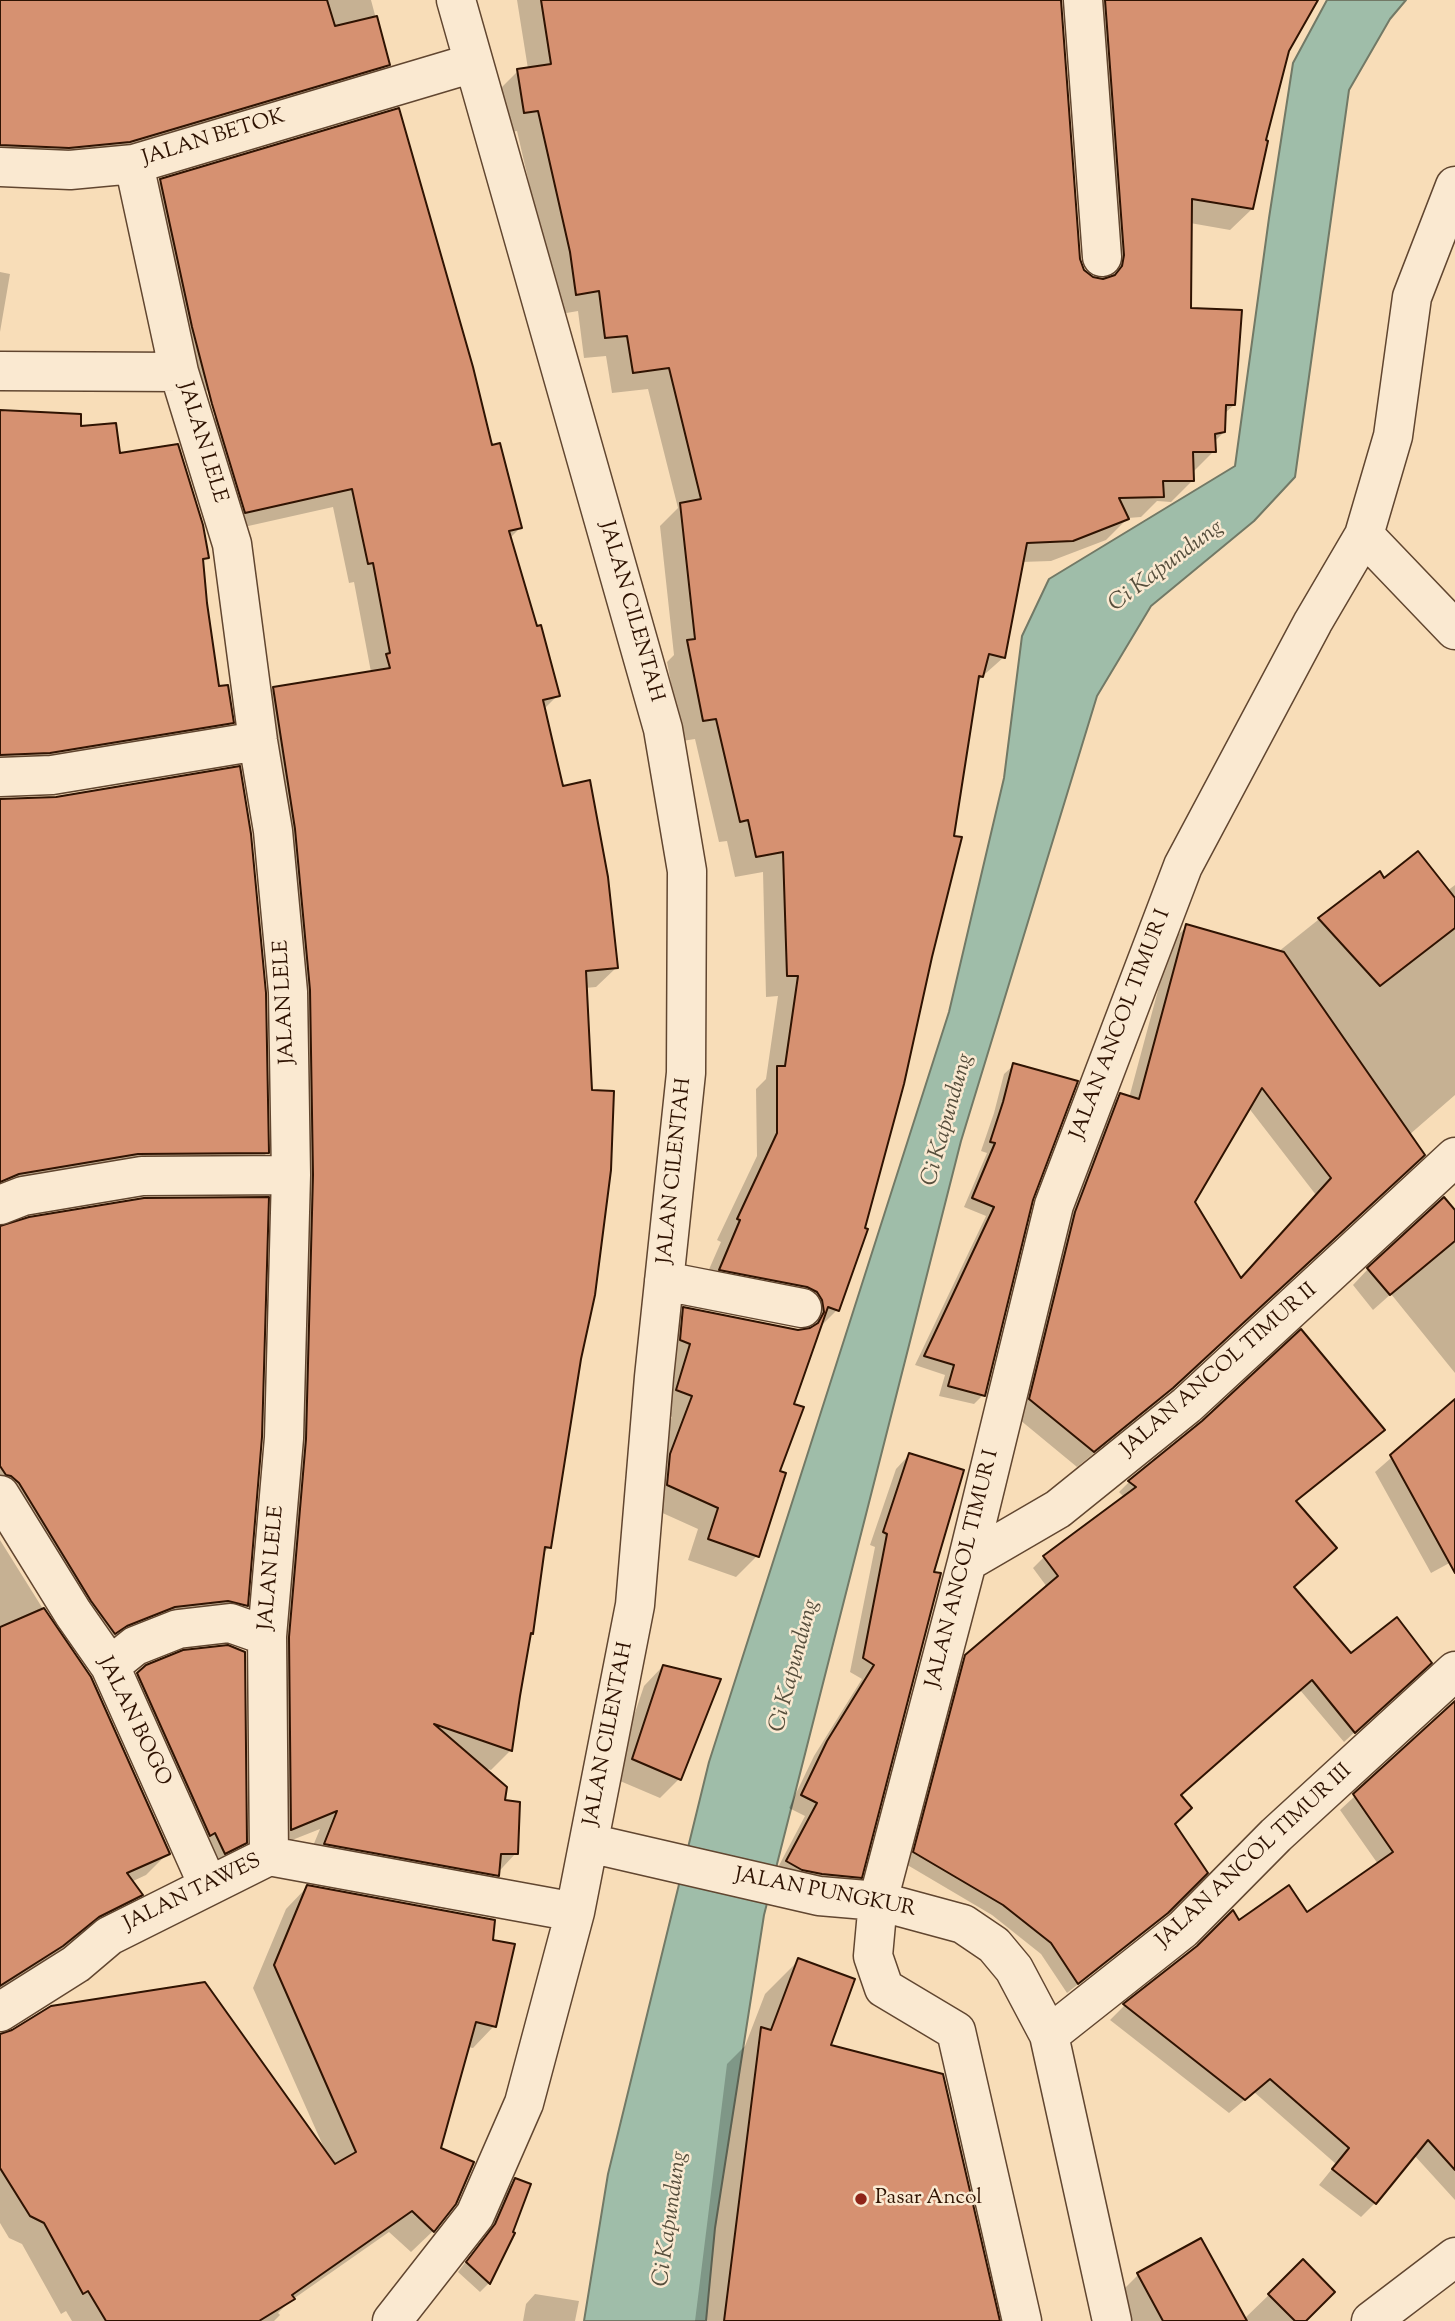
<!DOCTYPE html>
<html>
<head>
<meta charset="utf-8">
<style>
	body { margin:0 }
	canvas { display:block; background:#f8ddb8 }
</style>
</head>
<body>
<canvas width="1455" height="2321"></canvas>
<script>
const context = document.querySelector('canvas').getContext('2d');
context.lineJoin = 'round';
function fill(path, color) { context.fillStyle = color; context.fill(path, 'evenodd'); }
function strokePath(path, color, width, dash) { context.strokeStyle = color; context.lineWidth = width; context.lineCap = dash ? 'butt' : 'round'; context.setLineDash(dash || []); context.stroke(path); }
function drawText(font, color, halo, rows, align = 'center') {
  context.font = font + ' "Sorts Mill Goudy",serif'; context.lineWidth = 5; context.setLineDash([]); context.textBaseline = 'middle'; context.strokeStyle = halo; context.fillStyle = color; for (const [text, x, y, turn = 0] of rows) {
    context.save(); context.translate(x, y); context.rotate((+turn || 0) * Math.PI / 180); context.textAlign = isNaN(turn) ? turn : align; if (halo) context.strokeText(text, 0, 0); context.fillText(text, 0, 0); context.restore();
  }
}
const water = new Path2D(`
	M1327,0H1406L1390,19L1349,90L1295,477L1254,521L1151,606L1097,696L961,1141L764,1915L715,2228L706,2321H584L608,2174L709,1762L949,1012L1004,778L1022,636L1049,579L1235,466L1269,218L1293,63Z`);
const shadow = new Path2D(`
	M0,0H371L388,64L366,86L107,163L0,167Z
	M517,0H1060L1078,259L1082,270L1091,278L1103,281L1084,20L1066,0H1317L1287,50L1264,142L1252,209L1230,230L1190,223L1189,310L1234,405L1224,414V432L1214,442V451L1192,473V481L1171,502L1157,501L1141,517L1128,518L1106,540L1051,561L1021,562L1004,657L976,682L837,1310L818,1329L791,1405L778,1472L757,1556L736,1577L688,1560L698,1529L647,1506L649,1477L672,1417L656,1411L663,1330L684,1309L803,1331L802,1322L700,1290L721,1242L717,1240L757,1156L756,1089L766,1079L778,996L766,997L763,872L735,877L727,841L719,842L695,739L682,741L667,662L674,655L660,526L678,508L648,389L612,393L606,356L584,358L578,311L555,315L550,274L517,131L503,133L497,92L518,71L528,69Z
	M161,181L490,447L520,528L510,538L558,695L543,710L562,788L616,968L596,987L585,988L579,1358L549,1547L543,1554L531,1633L519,1696L510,1751L491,1770L481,1767L503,1802L516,1853L478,1894L306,1863L320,1829L272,1848L294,1195L254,708L274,689L371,672L354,582L349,583L333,507L226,531L197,436L216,417L234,418L237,396L183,386L141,200Z
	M0,272L10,274L0,332Z
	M0,412L79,427L118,455L207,557L202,563L217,689L232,722L210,744L0,775Z
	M0,800L267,1153L245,1174L0,1195Z
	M1384,880L1447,891L1455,885V1095L1409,1135L1407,1171L1155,1404L1077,1467L1014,1415L1060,1229L1104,1111L1120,1095L1129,1098L1171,942L1187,926L1278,952L1358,888ZM1248,1107L1316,1195L1240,1280L1193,1202Z
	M1014,1065L1031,1199L983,1395L974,1404L939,1396L945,1375L915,1365L986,1216L964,1207L987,1153L981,1151L994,1113L1004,1074Z
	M1455,1212V1373L1391,1294L1373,1310L1353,1285L1368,1269Z
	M0,1228L246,1605L224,1627L103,1647L0,1510Z
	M1455,1402V1560L1431,1573L1375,1472Z
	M1203,1422L1382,1430L1295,1502L1292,1588L1351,1655L1419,1673L1344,1742L1300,1690L1179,1795L1173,1824L1205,1873L1155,1923L1067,1993L1041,1954L992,1915L904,1863L955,1668L1047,1587L1033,1568L1044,1557L1125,1498L1119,1492L1129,1482Z
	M909,1455L932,1573L860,1877L846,1890L774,1875L805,1816L789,1808L814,1756L862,1679L850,1672L875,1547L870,1545L896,1469Z
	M0,1540L53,1625L168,1853L146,1875L131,1882L140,1895L119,1916L75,1938L39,1968L0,1992Z
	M663,1666L679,1779L660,1798L613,1778L644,1686Z
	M138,1674L245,1842L228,1859L207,1870L121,1691Z
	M1455,1703V2200L1414,2155L1375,2203L1361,2217L1319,2185L1336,2164L1254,2092L1229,2113L1110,2020L1124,2006L1197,1948L1239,1922L1306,1914L1378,1864L1340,1810Z
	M307,1887L491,1941L494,2026L473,2048L467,2047L439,2150L433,2231L411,2252L389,2232L289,2302L278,2313L280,2315L274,2321H72L66,2311L61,2314L22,2244L9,2238L0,2223V2035L322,2149L324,2148L253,1988L286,1909Z
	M799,1960L829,2047L998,2321H695L727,2064L745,2046L765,1994Z
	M516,2180L489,2283L480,2292L458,2272L486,2235L506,2189Z
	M1201,2240L1244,2319L1303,2262L1304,2321H1128L1115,2298L1138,2275Z
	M535,2294L579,2301L575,2321H523L526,2304Z`);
const building = new Path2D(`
	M0,0H327L335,26L377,16L390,65L130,142L69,148L0,145Z
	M541,0H1061L1080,259L1084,270L1093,277L1103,279L1115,275L1122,266L1124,255L1105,0H1318L1289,51L1266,140L1268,141L1253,209L1192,199L1191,308L1242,310L1235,405H1226L1225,432L1215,434L1216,452H1193L1194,481H1163L1164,497L1119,498L1129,519L1073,541L1027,543L1005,658L989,654L983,677L979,676L954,836L962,837L932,957L904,1084L865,1228L868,1229L839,1311L828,1307L794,1404L804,1407L780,1471L786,1473L759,1557L708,1539L718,1508L667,1485L670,1454L692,1396L676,1390L690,1344L680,1340L683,1307L798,1330L810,1328L818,1323L824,1312L822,1300L817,1292L807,1287L719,1270L740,1220L737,1219L777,1133V1066H785L798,976H787L783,852L756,857L748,820L740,822L716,719L703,721L687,640L695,639L680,503L701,499L669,368L633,373L627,336L605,338L599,291L576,295L570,252L538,111L524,113L517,69L551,64Z
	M399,108L473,367L492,445L500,443L522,528L509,531L537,626L541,625L560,696L543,700L563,786L590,780L608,877L618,968L586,971L592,1090L614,1091L611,1170L595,1295L581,1359L551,1548L545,1547L533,1634L531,1633L520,1696L512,1751L434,1724L507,1787L505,1800L520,1802L518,1854H501L499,1876L324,1844L337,1811L291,1830L289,1637L306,1439L313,1175L310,990L295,829L273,687L390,668L386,654L390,653L373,563L368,564L352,489L245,513L212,404L192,327L160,179Z
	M0,410L81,414V426L116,423L120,453L178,444L203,525L209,558L203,559L207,603L219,686L228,685L234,723L50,753L0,755Z
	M240,766L251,834L266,993L269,1153L138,1154L19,1174L0,1182V799L56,797Z
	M1418,851L1455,898V928L1380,986L1318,918L1380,871L1384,878Z
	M1186,924L1284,952L1425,1155L1173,1388L1094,1452L1029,1399L1075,1212L1120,1093L1139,1099ZM1262,1088L1331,1178L1241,1278L1195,1202Z
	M1013,1063L1078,1081L1033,1200L985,1396L948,1386L954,1365L924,1356L994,1207L972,1198L995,1143L990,1142L1003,1102Z
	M269,1197L262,1437L248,1606L228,1601L175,1607L127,1626L115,1634L91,1601L19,1483L11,1476L6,1475L0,1466V1226L29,1217L144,1198Z
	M1444,1197L1455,1210V1241L1390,1295L1367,1268Z
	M1301,1329L1385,1430L1296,1501L1337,1548L1294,1587L1351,1653L1397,1617L1432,1663L1355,1733L1312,1680L1181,1795L1192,1808L1175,1824L1208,1873L1168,1913L1078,1984L1051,1943L1003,1905L913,1852L965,1655L1058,1576L1043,1556L1136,1487L1128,1481L1202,1421Z
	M1455,1399V1573L1390,1455Z
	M909,1453L964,1470L934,1572L941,1573L862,1878L822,1874L802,1870L786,1861L817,1803L801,1795L827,1741L874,1665L863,1658L887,1534L883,1532Z
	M44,1608L91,1677L170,1854L127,1873L143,1895L99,1917L63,1946L0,1986V1627Z
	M228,1645L245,1652L247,1843L225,1854L215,1833L210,1836L137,1673L146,1665L183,1650Z
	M663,1665L721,1679L681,1780L632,1759Z
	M1455,1701V2170L1428,2140L1376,2204L1332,2169L1349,2148L1270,2079L1245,2100L1123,2004L1197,1946L1233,1910L1239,1920L1289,1885L1307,1912L1393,1852L1353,1794Z
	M307,1885L495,1920L493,1940L515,1944L496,2027L476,2022L441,2148L474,2162L456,2204L434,2232L412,2211L292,2295L295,2299L259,2321H106L88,2291L83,2294L44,2223L30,2216L0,2168V2034L12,2030L51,2006L205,1982L335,2164L356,2152L274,1965Z
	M798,1958L855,1979L831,2045L943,2074L1000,2321H724L761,2027L771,2030Z
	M515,2178L531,2184L513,2232L515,2233L490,2284L466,2262L495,2224Z
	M1201,2238L1247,2321H1163L1137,2273Z
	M1303,2259L1335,2292L1306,2321H1295L1268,2294Z`);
const minor = new Path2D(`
	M1083,0L1102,257
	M134,164L179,372L232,544L258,741L273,831L288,992L291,1175L284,1438L267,1636L269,1856
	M0,167L70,170L134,164L473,63
	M0,371L179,372
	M1364,535L1455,630
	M0,777L52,775L258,741
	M0,1205L23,1196L142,1176L291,1175
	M664,1281L802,1308
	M0,1495L73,1613L110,1666L208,1885
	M967,1562L1058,1509L1187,1405L1455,1157
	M110,1666L135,1646L178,1629L230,1623L267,1636
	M589,1843L819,1896L878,1901L963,1924L994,1945L1014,1969L1049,2035L1112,2321
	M0,2012L76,1964L109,1936L269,1856L575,1912
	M1049,2035L1183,1929L1276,1835L1455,1671
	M392,2321L475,2215L524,2103L575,1912L635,1605L654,1377L686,1073L687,871L663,729L456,0
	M1022,2321L956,2031L884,1988L873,1956L878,1901L967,1562L1054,1205L1183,866L1313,622L1364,535L1393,436L1412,297L1455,186
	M1371,2321L1455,2257`);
const markers = [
	[861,2199,7,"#8f2418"]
];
const streetNames = [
	["JALAN BETOK",214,139,-17],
	["JALAN LELE",201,443,73],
	["JALAN CILENTAH",630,612,74],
	["JALAN LELE",286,1002,-93],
	["JALAN ANCOL TIMUR I",1122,1025,-69],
	["JALAN CILENTAH",676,1171,-84],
	["JALAN ANCOL TIMUR II",1220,1371,-41],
	["JALAN LELE",273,1568,-85],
	["JALAN ANCOL TIMUR I",964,1569,-76],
	["JALAN BOGO",133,1722,64],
	["JALAN CILENTAH",610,1734,-79],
	["JALAN ANCOL TIMUR III",1255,1857,-43],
	["JALAN TAWES",193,1894,-26],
	["JALAN PUNGKUR",825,1894,11]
];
const poiNames = [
	["Pasar Ancol",875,2199]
];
const waterNames = [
	["Ci Kapundung",1167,567,-37],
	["Ci Kapundung",949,1120,-74],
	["Ci Kapundung",796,1666,-75],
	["Ci Kapundung",672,2219,-82]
];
fill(water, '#9fbda9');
strokePath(water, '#727966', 2);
fill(shadow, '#0003');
fill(building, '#d69171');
strokePath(building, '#2f1302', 2);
strokePath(minor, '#614630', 41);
strokePath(minor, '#fae9d1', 38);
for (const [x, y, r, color] of markers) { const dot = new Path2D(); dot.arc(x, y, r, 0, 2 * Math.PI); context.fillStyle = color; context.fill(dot); strokePath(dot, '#fae9d1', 2.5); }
drawText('21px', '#2f1302', '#fae9d1', streetNames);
drawText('21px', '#2f1302', '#fae9d1', poiNames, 'left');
drawText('italic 23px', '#564e3c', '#fae9d1', waterNames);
</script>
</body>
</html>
